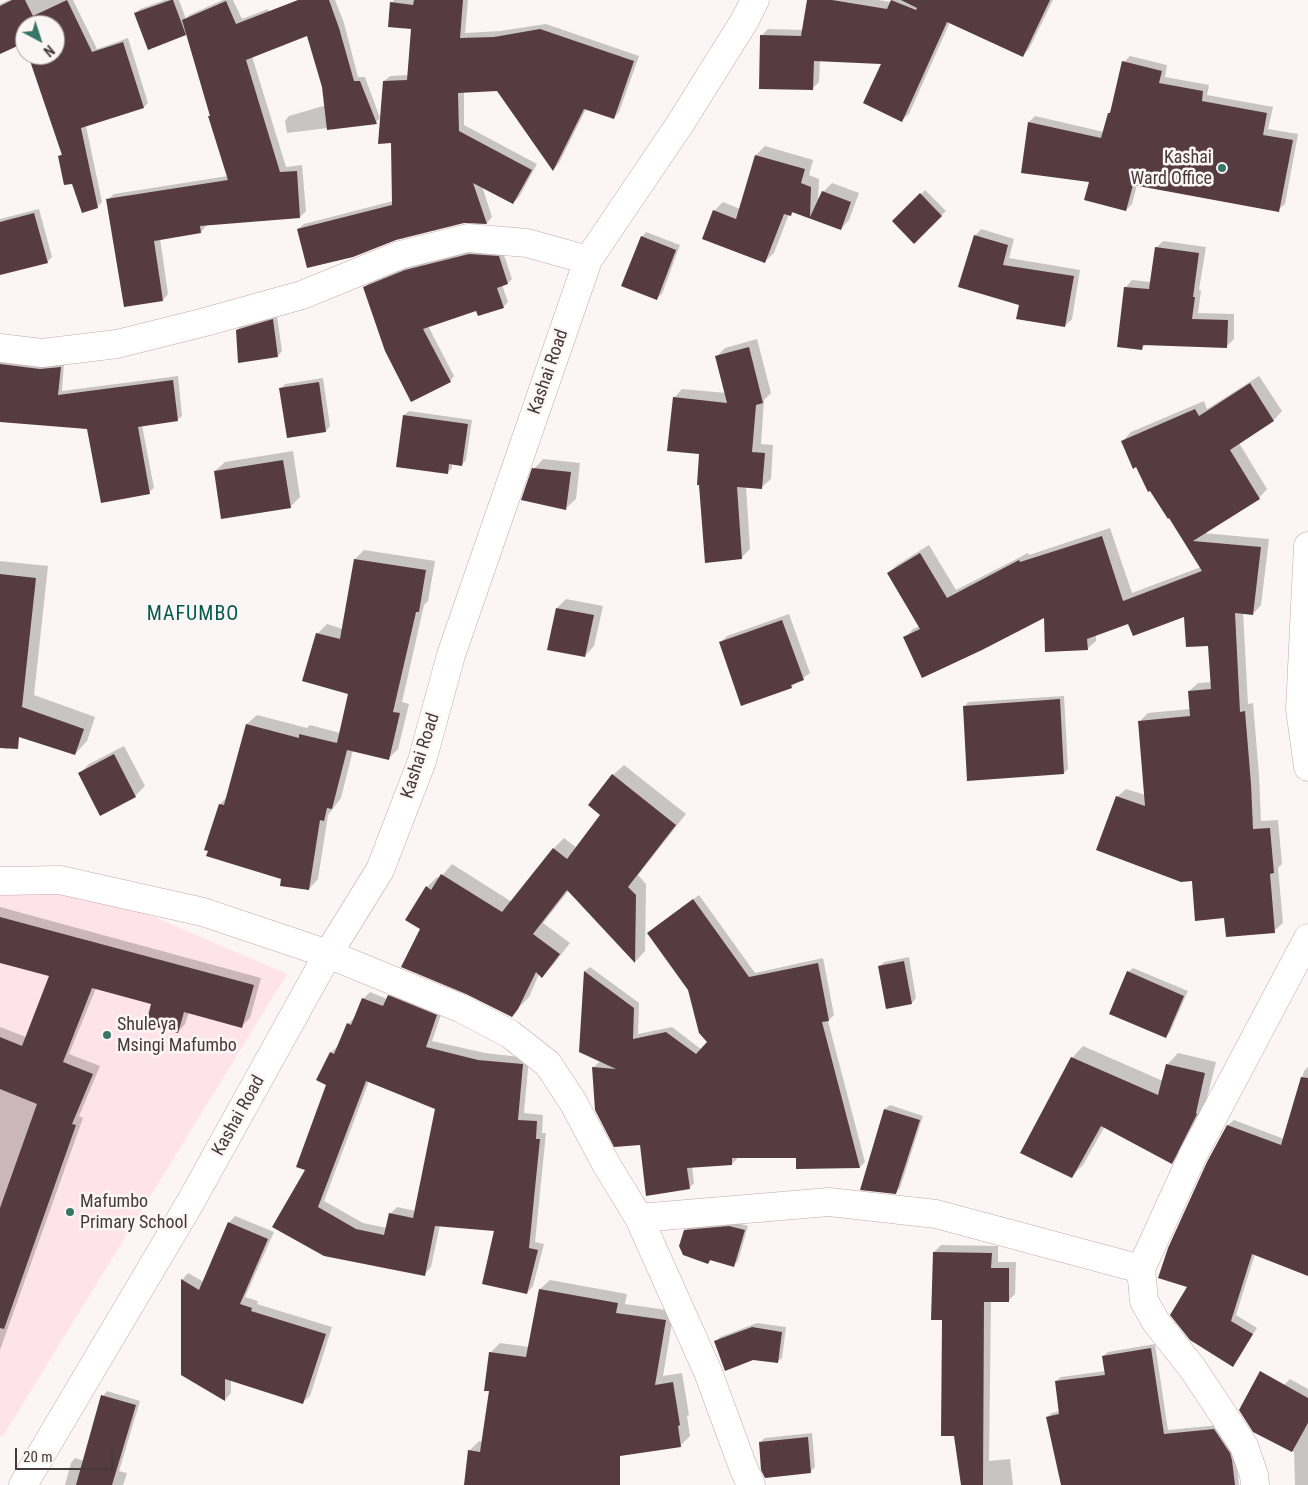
<!DOCTYPE html>
<html>
<head>
<meta charset="utf-8">
<style>
	body { margin:0 }
	#map { position:relative; width:1308px; height:1485px; overflow:hidden; background:#fcf5f6; font-family:"Roboto Condensed",sans-serif }
	canvas { display:block }
	.north { position:absolute; left:15px; top:15px; width:50px; height:50px; box-sizing:border-box; background:#fcf5f6; border:1px solid #b3aaab; border-radius:50%; rotate:140deg; font-size:14px; font-weight:700; line-height:20px; text-align:center; color:#46393b }
	.north::after { content:''; display:block; margin:auto; width:18px; height:22px; background:#367767; clip-path:polygon(50% 0,100% 100%,50% 72%,0 100%) }
	.scale { position:absolute; left:15px; top:1448px; width:98px; height:22px; box-sizing:border-box; border:2px solid #46393b; border-top:0; padding-left:6px; font-size:15px; line-height:18px; white-space:nowrap; color:#46393b; -webkit-text-stroke:4px #fcf5f6; paint-order:stroke }
</style>
</head>
<body>
<div id="map">
<canvas width="1308" height="1485"></canvas>
<div class="north">N</div>
<div class="scale">20 m</div>
</div>
<script>
const context = document.querySelector('canvas').getContext('2d');
context.lineJoin = 'round';
function fill(path, color) { context.fillStyle = color; context.fill(path, 'evenodd'); }
function strokePath(path, color, width, dash) { context.strokeStyle = color; context.lineWidth = width; context.lineCap = dash ? 'butt' : 'round'; context.setLineDash(dash || []); context.stroke(path); }
function drawText(font, color, halo, rows, align = 'center') {
  context.font = font + ' "Roboto Condensed",sans-serif'; context.lineWidth = 5; context.setLineDash([]); context.textBaseline = 'middle'; context.strokeStyle = halo; context.fillStyle = color; for (const [text, x, y, turn = 0] of rows) {
    context.save(); context.translate(x, y); context.rotate((+turn || 0) * Math.PI / 180); context.textAlign = isNaN(turn) ? turn : align; if (halo) context.strokeText(text, 0, 0); context.fillText(text, 0, 0); context.restore();
  }
}
const built = new Path2D(`
	M63,878L287,974L3,1436L0,1435V884Z`);
const shadow = new Path2D(`
	M9,0H73L97,49L128,38L148,103L144,107L86,126L102,202L97,207L73,182L59,156L63,153L73,75L55,37V25H25V41L0,53V4Z
	M165,0H179L186,19L189,15L223,0H233L242,19L268,9L280,42L252,56L286,167L302,165L306,211L300,217L206,224V226L201,232L160,238L168,294L163,300L108,199L114,194L228,176L209,117L211,115L187,33L186,34L135,14L140,9Z
	M305,0H335L344,23L358,77H365L380,118L376,122L287,133L285,121L289,116L330,104Z
	M394,0H468L465,33L500,31L546,24L639,56L619,112L614,118L586,109L559,163L554,169L498,90L464,91V125L537,164L519,197L513,203L482,186L492,217L487,223L464,222L298,229L304,224L393,201L392,142L384,81L390,76L409,75L413,28L392,3Z
	M808,0H879L891,2L892,0H1053L1029,49L1022,56L950,22L909,114L902,120L883,63L820,60L819,82L813,88L761,36L768,29L803,30Z
	M1130,56L1167,65L1165,77L1209,85L1207,95L1273,107L1268,129L1298,134L1285,204L1278,210L1137,185L1132,204L1126,210L1090,181L1023,172L1029,122L1035,116L1104,132L1109,113L1112,110L1124,62Z
	M765,146L813,160L809,175L819,179L818,202L823,192L832,183L859,193L849,220L841,229L794,211L791,215L789,214L774,253L765,261L714,211L723,202L740,209L756,155Z
	M925,190L946,211L914,242L894,221Z
	M39,209L52,257L47,262L0,274V219Z
	M981,229L1014,239L1009,258L1080,270L1072,319L1065,326L1020,304L975,236Z
	M646,232L680,245L662,294L657,298L642,237Z
	M1163,241L1206,247L1199,290L1201,291L1198,313L1234,314V339L1227,346L1146,344L1142,348L1126,287L1132,280L1151,282L1156,248Z
	M475,250L503,252L512,279L508,283L502,285L508,302L503,307L477,309L428,326L454,376L450,381L365,287L369,283L411,266Z
	M277,316L282,351L278,356L237,330L242,325Z
	M757,339L771,393L764,400L761,444L773,445L771,479L762,487L746,486L750,549L741,558L700,453L674,398L682,389L726,393L717,356L725,348Z
	M0,359L64,363L62,391L178,376L182,416L177,420L142,425L154,488L149,492L88,427L0,420Z
	M1259,376L1282,411L1274,420L1239,443L1267,489L1259,498L1203,533L1269,539L1261,605L1253,614L1243,612L1248,704L1253,703L1259,775L1261,821L1278,820L1282,864L1278,868L1283,923L1274,931L1225,917L1117,797L1126,789L1146,795L1140,721L1148,713L1190,709L1189,691L1198,683L1212,682L1210,644L1185,615L1129,623L1096,635V641L1087,649L1045,616L905,638L913,629L920,626L888,573L897,565L929,545L956,590L1028,553L1029,555L1110,528L1132,593L1201,567L1123,441L1131,432L1204,401L1207,409Z
	M323,378L330,426L326,431L288,437L281,389L285,384Z
	M409,411L472,420L466,460L462,465L452,463V468L447,473L404,415Z
	M293,451L300,497L290,507L215,471L225,462Z
	M543,459L580,463L576,499L566,508L534,469Z
	M364,550L435,561L428,601L424,605L402,702L409,704L398,749L388,759L353,750L341,798L328,815L318,879L309,889L283,878L220,804L228,796L247,724L257,715L307,728L310,725L340,733L350,693L317,634L327,624L343,629L355,559Z
	M0,561L48,566L34,695L95,717L87,741L75,754L19,737L7,749L0,747Z
	M566,599L603,606L594,646L585,656L557,608Z
	M789,614L810,673L791,687L720,643L727,636Z
	M1064,696L1068,769L1064,773L964,707L968,702Z
	M124,746L145,786L135,796L79,774L89,764Z
	M624,765L686,814L638,875L646,884L645,951L635,962L569,890L543,923L570,943L553,965L542,976L539,974L529,997L511,1016L421,929L427,887L437,877L440,878L452,864L512,902L553,849L564,838L577,848L602,815L613,775Z
	M699,895L755,973L823,958L834,1015L828,1021L865,1162L860,1167H798L797,1157L737,1156V1159L732,1164L692,1166L694,1183L689,1188L641,1143L593,1068L599,1062L606,1063L581,1051L585,971L590,967L639,1003L638,1034L672,1027L702,1050L709,1042L690,990L654,928Z
	M0,907L261,978L250,1018L242,1026L189,1012L185,1024L178,1032L153,1003L96,988L69,1054L100,1066L79,1116L83,1118L0,1350V1027L26,1037L51,976L0,962Z
	M909,957L916,998L912,1003L879,967L884,962Z
	M1133,968L1188,991L1170,1032L1166,1037L1128,972Z
	M396,989L443,1009L432,1041L485,1053L529,1058L524,1113L543,1115L542,1133H546L535,1242L544,1244L533,1286L527,1293L496,1230L440,1225L431,1267L425,1274L325,1255L307,1170L328,1085L318,1080L331,1052L338,1046L348,1024L355,1017L363,999L370,992L387,999ZM369,1081L437,1108L416,1211L397,1207L390,1214L387,1228L363,1223L324,1201Z
	M1083,1046L1163,1081L1167,1065L1178,1053L1216,1062L1206,1102L1183,1151L1172,1162L1105,1126L1083,1165L1072,1176V1058Z
	M1308,1067V1275L1255,1254L1236,1315L1257,1328L1238,1359L1232,1365L1189,1287L1228,1125L1234,1120L1284,1139L1304,1071Z
	M890,1105L923,1116L900,1188L896,1192L861,1189L885,1109Z
	M235,1216L274,1232L245,1297L258,1301L257,1304L332,1327L310,1396L303,1402L231,1380V1393L225,1400L182,1280L188,1273L204,1282L229,1223Z
	M734,1222L748,1226L738,1261L734,1265L711,1260L708,1263L685,1231L690,1226Z
	M941,1245L998,1246V1262H1016L1015,1294L1008,1301H991L989,1461L1010,1459L1013,1485H962L944,1319L934,1252Z
	M550,1280L627,1294L625,1304L674,1311L663,1376L682,1373L689,1415L687,1416L690,1436L681,1445L556,1466L612,1485H463L465,1483L469,1451L479,1441L483,1442L490,1390V1353L500,1343L529,1347L540,1289Z
	M757,1323L786,1327L782,1358L777,1362L716,1342L720,1337Z
	M1155,1344L1168,1430L1219,1425L1236,1455L1239,1485H1118L1047,1417L1052,1413L1060,1411L1056,1381L1061,1377L1105,1371L1103,1356L1108,1352Z
	M1290,1379L1308,1389V1485H1295L1294,1452L1254,1431L1284,1385Z
	M107,1391L140,1401L119,1471L127,1473L123,1485H65L71,1463L75,1458L84,1461L103,1396Z
	M812,1433L815,1467L810,1472L760,1442L765,1438Z`);
const building = new Path2D(`
	M12,0H25L33,16L67,0L92,52L123,42L144,108L81,128L98,208L82,213L72,184L64,185L58,156L62,155L28,55H55V25H25V46L24,43L0,54V6Z
	M171,0H173L186,35L148,50L134,13Z
	M298,0H329L339,28L354,81H360L377,124L327,130L322,87L307,36L246,60L280,172L297,171L300,218L200,226L201,233L154,241L163,301L124,307L106,199L228,180L208,116H210L182,20L226,1L236,24Z
	M414,0H463L460,38L494,37L540,29L634,61L614,119L584,109L553,171L497,91L458,93L459,131L532,170L513,204L473,183L487,224L464,223L396,240L353,257L307,268L297,229L392,205L391,143L378,144L383,81L407,80L411,29L388,27L390,2L413,5Z
	M807,0H832L887,9L891,0L916,10L917,8L901,0H1050L1023,57L947,22L902,122L863,103L881,64L814,61L813,90L759,89L760,35L801,36Z
	M1122,61L1162,71L1159,83L1203,91L1202,101L1267,113L1263,135L1293,140L1279,212L1133,185L1126,211L1084,200L1089,182L1021,173L1028,122L1101,138L1108,113H1110Z
	M755,155L805,169L801,183L811,187L810,217L822,191L851,202L841,230L792,212L791,216L784,214L765,263L702,239L713,210L736,219Z
	M920,193L942,216L914,244L892,221Z
	M34,213L48,263L0,275V222Z
	M974,235L1008,245L1003,265L1074,276L1065,327L1016,319L1019,305L958,287Z
	M641,236L676,250L657,300L621,286Z
	M1155,247L1199,253L1193,297H1195L1192,319L1228,320L1227,348L1143,345L1142,350L1117,347L1124,287L1149,289Z
	M469,254L499,256L508,284L497,288L504,308L478,316L476,311L423,329L451,382L411,402L385,351L363,287L405,270Z
	M273,319L278,357L238,363L236,330Z
	M749,347L763,403L756,405L752,452L765,453L762,489L737,487L742,559L705,563L699,485H697L699,454L667,451L673,397L727,403L715,356Z
	M0,364L40,369L61,367L58,395L173,380L178,421L138,427L150,494L101,503L87,429L0,422Z
	M319,382L326,432L287,438L279,388Z
	M1250,383L1274,421L1230,450L1260,499L1193,541L1261,547L1253,615L1235,613L1240,712L1245,711L1251,784L1253,829L1270,828L1274,873L1270,874L1275,933L1226,937L1224,918L1195,921L1192,881L1181,882L1096,850L1116,796L1145,806L1138,721L1190,716L1188,691L1211,689L1208,646L1186,647L1184,617L1133,636L1128,624L1087,639L1088,650L1045,652L1044,618L982,650L922,678L903,637L920,629L887,573L920,553L947,598L1019,560L1020,562L1102,536L1123,601L1202,571L1169,518L1168,519L1150,491L1148,492L1136,467L1133,469L1121,441L1195,409L1199,416Z
	M403,415L468,424L462,466L449,464L448,474L396,467Z
	M283,460L291,508L221,519L214,471Z
	M532,468L571,472L566,510L521,500Z
	M354,559L426,570L419,612H416L393,712L400,713L389,760L347,750L332,809L327,808L324,821L320,820L309,890L280,886L281,879L206,856L208,851L204,850L219,804L224,805L246,724L299,738V734L337,743L348,694L302,681L316,633L340,639Z
	M0,574L36,578L22,707L84,729L75,755L19,737L18,749L0,748Z
	M556,608L594,615L585,657L547,650Z
	M782,620L804,680L791,685L792,688L741,706L719,642Z
	M1060,699L1064,774L967,781L963,706Z
	M114,754L136,797L100,816L78,773Z
	M612,774L676,825L628,887L636,895L635,963L567,890L533,934L560,954L542,978L536,972L518,1009L512,1017L466,994L401,967L420,929L405,920L426,886L431,890L441,874L502,912L553,848L567,859L600,815L588,805Z
	M693,899L749,977L818,963L829,1021L822,1022L860,1168L796,1169V1158H732V1165L687,1168L690,1189L646,1196L640,1145L614,1147L595,1110L592,1067L616,1069L579,1052L584,971L634,1008L633,1039L666,1032L696,1054L707,1042L699,1033L688,990L647,933Z
	M0,917L254,985L242,1028L184,1012L178,1033L146,1024L151,1004L92,988L63,1062L93,1074L72,1124L76,1125L4,1329L0,1328V1208L37,1104L0,1089V1037L22,1046L49,976L0,963Z
	M904,961L912,1004L886,1009L878,966Z
	M1127,971L1184,996L1166,1038L1109,1014Z
	M388,995L437,1015L426,1047L478,1060L523,1064L518,1120L537,1121L536,1139H540L529,1248L538,1250L527,1294L482,1284L494,1231L435,1226L425,1276L324,1256L272,1227L305,1170L296,1167L326,1085L316,1080L330,1052L334,1054L347,1023L351,1025L362,998L383,1006ZM366,1081L435,1109L413,1218L389,1213L384,1235L356,1229L318,1207Z
	M1071,1057L1158,1095L1166,1064L1205,1073L1196,1113L1197,1114L1172,1164L1101,1126L1072,1178L1020,1153Z
	M1301,1077L1308,1078V1276L1252,1254L1231,1321L1253,1334L1233,1367L1190,1340L1170,1315L1187,1287L1158,1278L1168,1248L1207,1162L1227,1125L1281,1145Z
	M884,1109L920,1120L896,1194L860,1190Z
	M228,1222L268,1239L240,1304L252,1308L251,1311L326,1334L303,1404L225,1379V1401L181,1375V1279L199,1290Z
	M729,1226L745,1230L734,1267L710,1260L708,1264L683,1255L679,1246L684,1230Z
	M933,1252L992,1253L991,1268H1009V1302H984L983,1485H961L954,1436H941L942,1320H931Z
	M539,1289L618,1303L616,1313L666,1320L655,1385L673,1382L680,1425L678,1426L681,1447L620,1456V1485H464L468,1450L480,1452L489,1391H484L489,1352L526,1357Z
	M752,1327L782,1332L778,1363L753,1360L725,1371L714,1341Z
	M1151,1348L1164,1434L1214,1429L1230,1453L1232,1460L1235,1485H1061L1046,1417L1059,1414L1055,1381L1105,1375L1102,1356Z
	M1260,1371L1308,1398V1423L1292,1452L1253,1432L1239,1410Z
	M101,1395L136,1405L112,1485H76Z
	M808,1437L811,1473L765,1478L761,1470L759,1442Z`);
const minor = new Path2D(`
	M0,348L42,353L117,344L205,322L302,295L400,255L468,238L527,243L588,260
	M1308,546L1300,709L1308,767
	M0,881L60,880L203,912L328,954L460,1008L510,1034L548,1064L573,1102L606,1164L639,1218L708,1372L743,1467L751,1485
	M639,1218L829,1202L936,1214L1141,1269
	M23,1485L190,1203L328,954L380,870L422,761L451,655L588,260L680,124L745,20L755,0
	M1255,1485L1254,1475L1244,1446L1193,1369L1156,1322L1144,1301L1141,1269L1193,1155L1308,938`);
const markers = [
	[1222,168,5,"#367767"],
	[107,1035,5,"#367767"],
	[70,1212,5,"#367767"]
];
const poiNames = [
	["Kashai",1212,158,"right"],
	["Ward Office",1212,179,"right"],
	["Shule ya",117,1025],
	["Msingi Mafumbo",117,1046],
	["Mafumbo",80,1202],
	["Primary School",80,1223]
];
const streetNames = [
	["Kashai Road",549,372,-71],
	["Kashai Road",421,756,-72],
	["Kashai Road",239,1116,-61]
];
const quarterNames = [
	["MAFUMBO",193,615]
];
fill(built, '#fee4e9');
fill(shadow, '#0003');
fill(building, '#563c41');
strokePath(minor, '#c6a6ac', 29);
strokePath(minor, '#fff', 28);
for (const [x, y, r, color] of markers) { const dot = new Path2D(); dot.arc(x, y, r, 0, 2 * Math.PI); context.fillStyle = color; context.fill(dot); strokePath(dot, '#fcf5f6', 2); }
drawText('18px', '#46393b', '#fcf5f6', poiNames, 'left');
drawText('18px', '#46393b', '#fcf5f6', streetNames);
context.letterSpacing = '1px';
drawText('20px', '#005c4b', '#fcf5f6', quarterNames);
context.letterSpacing = '0px';
</script>
</body>
</html>
